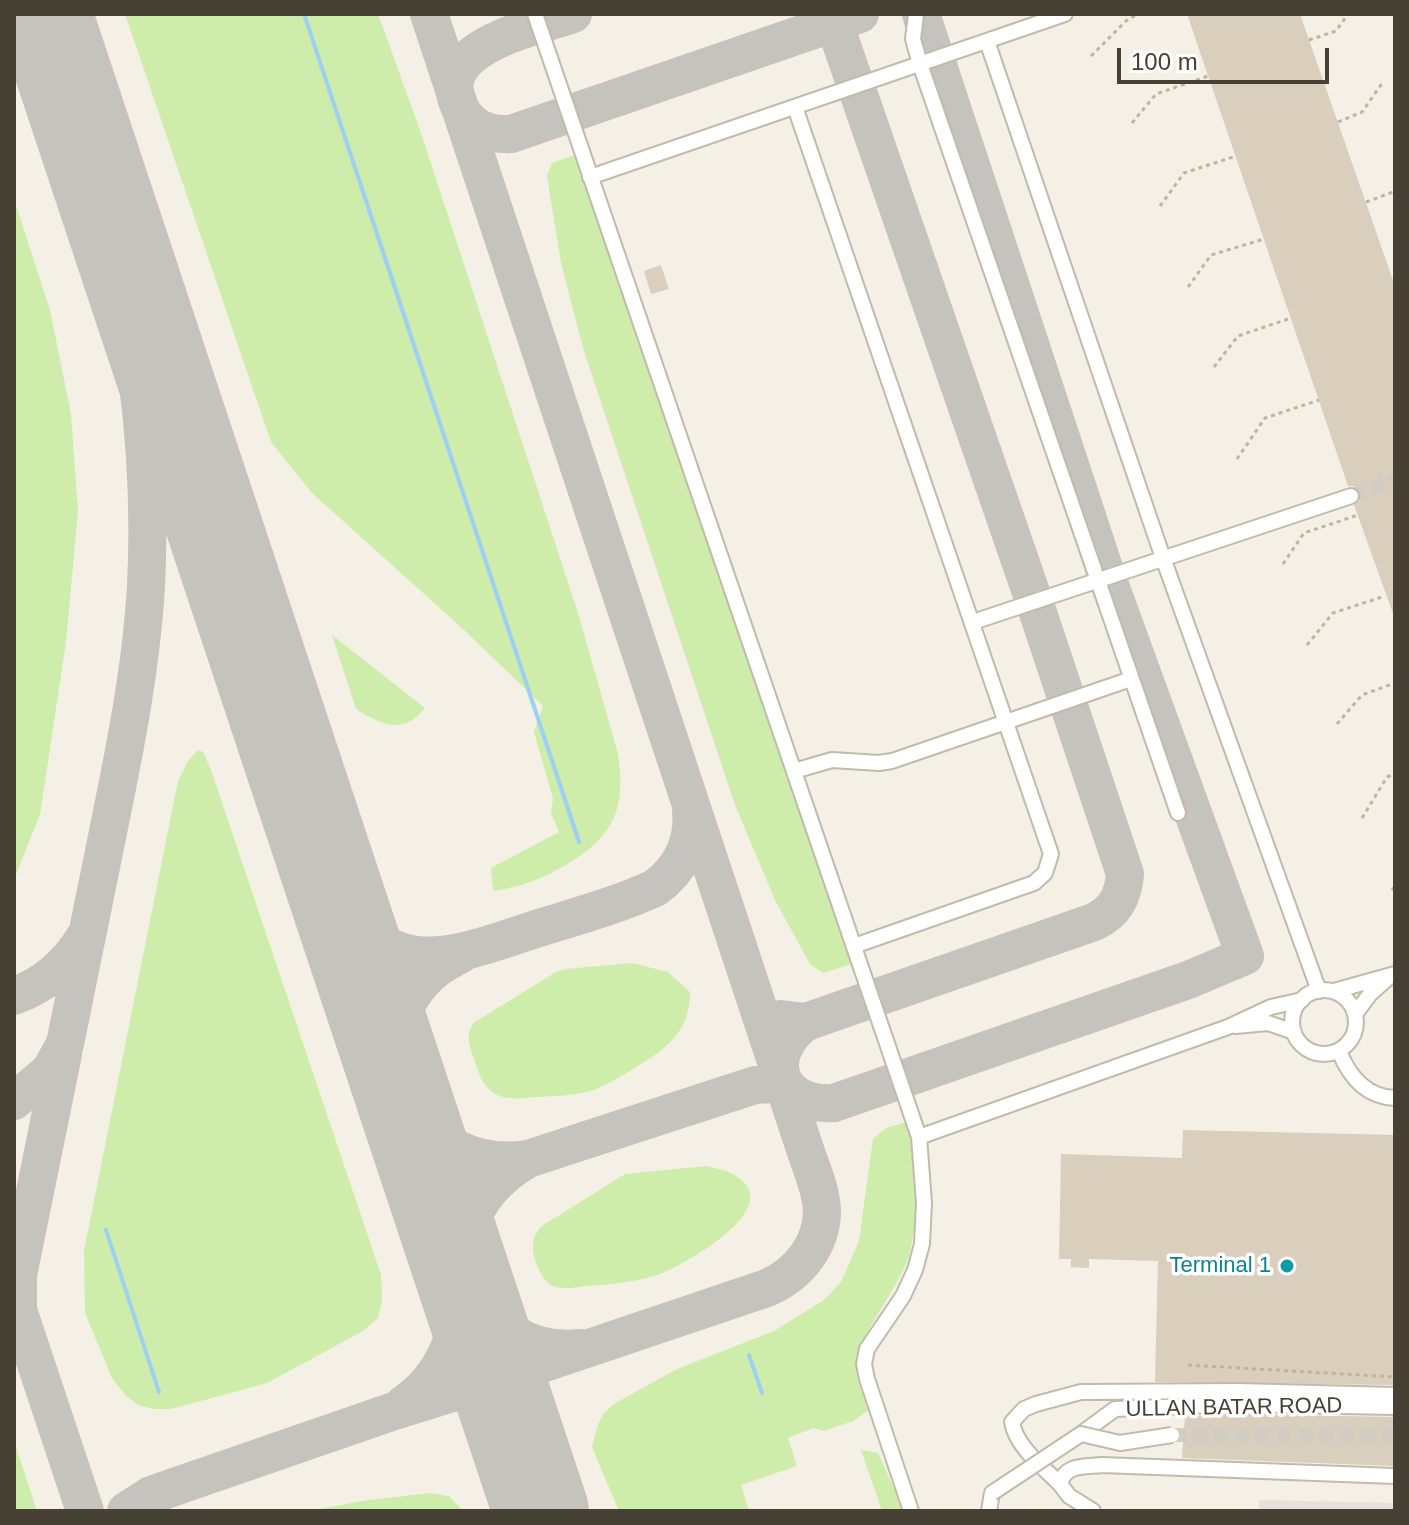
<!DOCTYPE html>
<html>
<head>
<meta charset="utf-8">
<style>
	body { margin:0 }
	#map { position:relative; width:1409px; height:1525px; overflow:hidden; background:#f4f0e5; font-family:Arial,sans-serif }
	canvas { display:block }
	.frame { position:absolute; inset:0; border:16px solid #474034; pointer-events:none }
	.scale { position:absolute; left:1117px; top:48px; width:212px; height:36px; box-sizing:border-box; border:4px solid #474034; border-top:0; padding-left:10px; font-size:24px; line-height:28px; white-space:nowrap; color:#474034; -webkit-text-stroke:6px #fff; paint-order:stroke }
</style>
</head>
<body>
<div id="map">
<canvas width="1409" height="1525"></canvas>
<div class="frame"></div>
<div class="scale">100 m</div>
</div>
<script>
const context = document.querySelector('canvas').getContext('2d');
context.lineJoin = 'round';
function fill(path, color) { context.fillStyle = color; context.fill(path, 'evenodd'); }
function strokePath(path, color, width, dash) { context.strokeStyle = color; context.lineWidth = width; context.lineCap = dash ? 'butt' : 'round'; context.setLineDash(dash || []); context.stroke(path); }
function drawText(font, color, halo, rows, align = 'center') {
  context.font = font + ' Arial,sans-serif'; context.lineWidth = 7; context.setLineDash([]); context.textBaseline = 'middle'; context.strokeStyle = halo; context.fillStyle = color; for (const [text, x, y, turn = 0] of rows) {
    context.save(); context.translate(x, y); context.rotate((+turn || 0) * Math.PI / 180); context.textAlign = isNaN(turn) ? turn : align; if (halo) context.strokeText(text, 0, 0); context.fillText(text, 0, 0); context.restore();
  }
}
const green = new Path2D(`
	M125,14H378L421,133L578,613L618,754C626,807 615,835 569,863C544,878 522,887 493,891L491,868L559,832L551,813L553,799L534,732L543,706L462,628L312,493L271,442Z
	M577,154L855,963L823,973L810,964L775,900L735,805L583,348L561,263L547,176L552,163Z
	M14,199L50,310L71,414L78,511L66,642L40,815L14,879Z
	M332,635L425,708C404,735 381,725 356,709Z
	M198,750L203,752L211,770L381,1275L382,1300L378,1318L363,1331L267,1383L171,1409H153L138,1405L125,1395L112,1378L85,1313L84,1251L178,781L188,761Z
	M632,963L668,972L690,992C690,1034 663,1051 630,1071C616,1079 602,1088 586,1092C570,1096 553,1096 536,1097C523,1098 506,1101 494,1093C481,1085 478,1070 473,1056C469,1044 465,1033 475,1022L556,972L566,969Z
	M909,1121C911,1164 921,1209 910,1251C901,1289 854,1338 856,1368C857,1382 864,1397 869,1410L853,1421L824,1431L813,1428L788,1438L797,1466L741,1485L749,1511H619L592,1447L598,1424L604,1413L614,1404L677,1369L774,1331L824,1300L841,1282L859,1241L873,1139L886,1128Z
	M707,1166C716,1169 728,1170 736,1176C787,1208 685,1264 660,1274C637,1282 612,1284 588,1286C577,1287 561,1291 551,1285C543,1280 538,1269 535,1260C531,1246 532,1236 542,1226L625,1174Z
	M14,1441L37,1511H14Z
	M861,1450L878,1453L904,1511H882Z
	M431,1493L449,1496L463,1511H308L368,1500Z`);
const parking = new Path2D(`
	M1259,1500L1395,1503V1511H1259Z`);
const stream = new Path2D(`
	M304,14L579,842
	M106,1230L159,1392
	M749,1355L762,1393`);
const taxiway = new Path2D(`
	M573,14C533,28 423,49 463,113C474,130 492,135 511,134L860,14
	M331,879C384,986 446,959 539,928C578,916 618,905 655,888C680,870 694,843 691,812
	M461,954C451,960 439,965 430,974C350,1050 418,1176 528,1159L755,1085L773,1084L793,1092
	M14,996C44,985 67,966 84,938
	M781,1019L806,1022L1094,922C1115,912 1123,897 1125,874L1034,601L831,14
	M806,1022C761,1055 777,1107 834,1103L1188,980L1245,956L1107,577L921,14
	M14,1101L50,1071L65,1044C79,975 93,906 107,837C124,754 141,671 146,586C153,444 133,322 100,185
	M464,1282C492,1324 526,1354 580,1348
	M14,1298L85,1511
	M18,1310V1275L63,1054
	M404,1404C447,1375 459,1330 464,1282C466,1263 464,1246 469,1227C479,1196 500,1175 528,1159
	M126,1511L151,1495L394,1411L497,1379L767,1288C799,1274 822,1245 822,1210C821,1191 813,1172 807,1155L429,14`);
const runway = new Path2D(`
	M44,14L541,1511`);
const building = new Path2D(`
	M1187,14H1300L1395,286V619L1354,505L1361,499L1360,492L1354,486H1348Z
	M661,265L669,289L651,294L644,271Z
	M1183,1130L1395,1135V1385L1155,1382L1158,1261L1089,1259V1268L1071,1267V1259H1059L1061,1154L1182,1158Z
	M1235,1414L1395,1417V1466L1182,1458L1185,1416Z`);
const minorTunnel = new Path2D(`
	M1351,496L1395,480
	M1172,1435L1395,1436`);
const path = new Path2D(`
	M1309,40L1336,31L1348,14
	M1091,56L1129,18L1142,14
	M1338,122L1362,112L1383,82
	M1132,123L1156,94L1208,76
	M1366,202L1393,192L1395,189
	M1160,206L1184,173L1236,156
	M1394,283H1395
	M1188,287L1211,255L1264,239
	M1214,367L1238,336L1291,318
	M1237,459L1265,418L1319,400
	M1283,564L1304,533L1358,515
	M1307,645L1333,613L1385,596
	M1337,724L1362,695L1395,683
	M1362,818L1387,777L1395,774
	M1392,890L1395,886
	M1188,1365L1395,1377`);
const minor = new Path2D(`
	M535,14L919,1137L924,1203L922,1244L915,1270L903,1296L867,1349L864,1364L867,1379L911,1511
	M916,14L913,39L920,64L1178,813
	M987,41L1163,558L1319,991
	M795,107L1051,854L1045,873L1034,883L854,946
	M590,177L1065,14
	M973,622L1351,496
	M794,771L832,760L879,763L892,761L1131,679
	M1292 1022a32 32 0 1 1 64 0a32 32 0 1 1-64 0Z
	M1334,991L1395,974
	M1355,1014L1370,994L1388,978
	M1236,1026L1268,1023L1294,1032
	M1339,1051C1349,1076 1366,1097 1395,1098
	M919,1137L1228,1027L1271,1007L1302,1000
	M1081,1434L1115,1409L1235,1404L1395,1407
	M1060,1484C1043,1467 1016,1447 1012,1422L1024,1409L1036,1404L1081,1392L1237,1391L1395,1395
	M989,1511L992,1493
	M1093,1511L1069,1496L1060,1484C1065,1464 1084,1467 1102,1465L1395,1476`);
const minorBridge = new Path2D(`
	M992,1493L1081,1434L1120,1443L1172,1435`);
const markers = [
	[1287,1266,8,"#0f9aa8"]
];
const cultureNames = [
	["Terminal 1",1271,1266]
];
const streetNames = [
	["ULLAN BATAR ROAD",1234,1408,-1]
];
fill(green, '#ceecaa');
fill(parking, '#e5e2de');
strokePath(stream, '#9cd1f6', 4);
strokePath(taxiway, '#c5c3be', 38);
strokePath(runway, '#c5c3be', 96);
fill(building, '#dacebd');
strokePath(minorTunnel, '#d1cdc2', 14, [14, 7]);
strokePath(minor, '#c3bbaa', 18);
strokePath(path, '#c4b497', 3, [4, 4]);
strokePath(minor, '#fff', 14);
strokePath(minorBridge, '#c3bbaa', 18, []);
strokePath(minorBridge, '#fff', 14);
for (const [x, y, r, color] of markers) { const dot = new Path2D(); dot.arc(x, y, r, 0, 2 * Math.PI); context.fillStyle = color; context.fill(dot); strokePath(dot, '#fff', 3); }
drawText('22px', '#0d838f', '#fff', cultureNames, 'right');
drawText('22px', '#474034', '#fff', streetNames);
</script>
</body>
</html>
